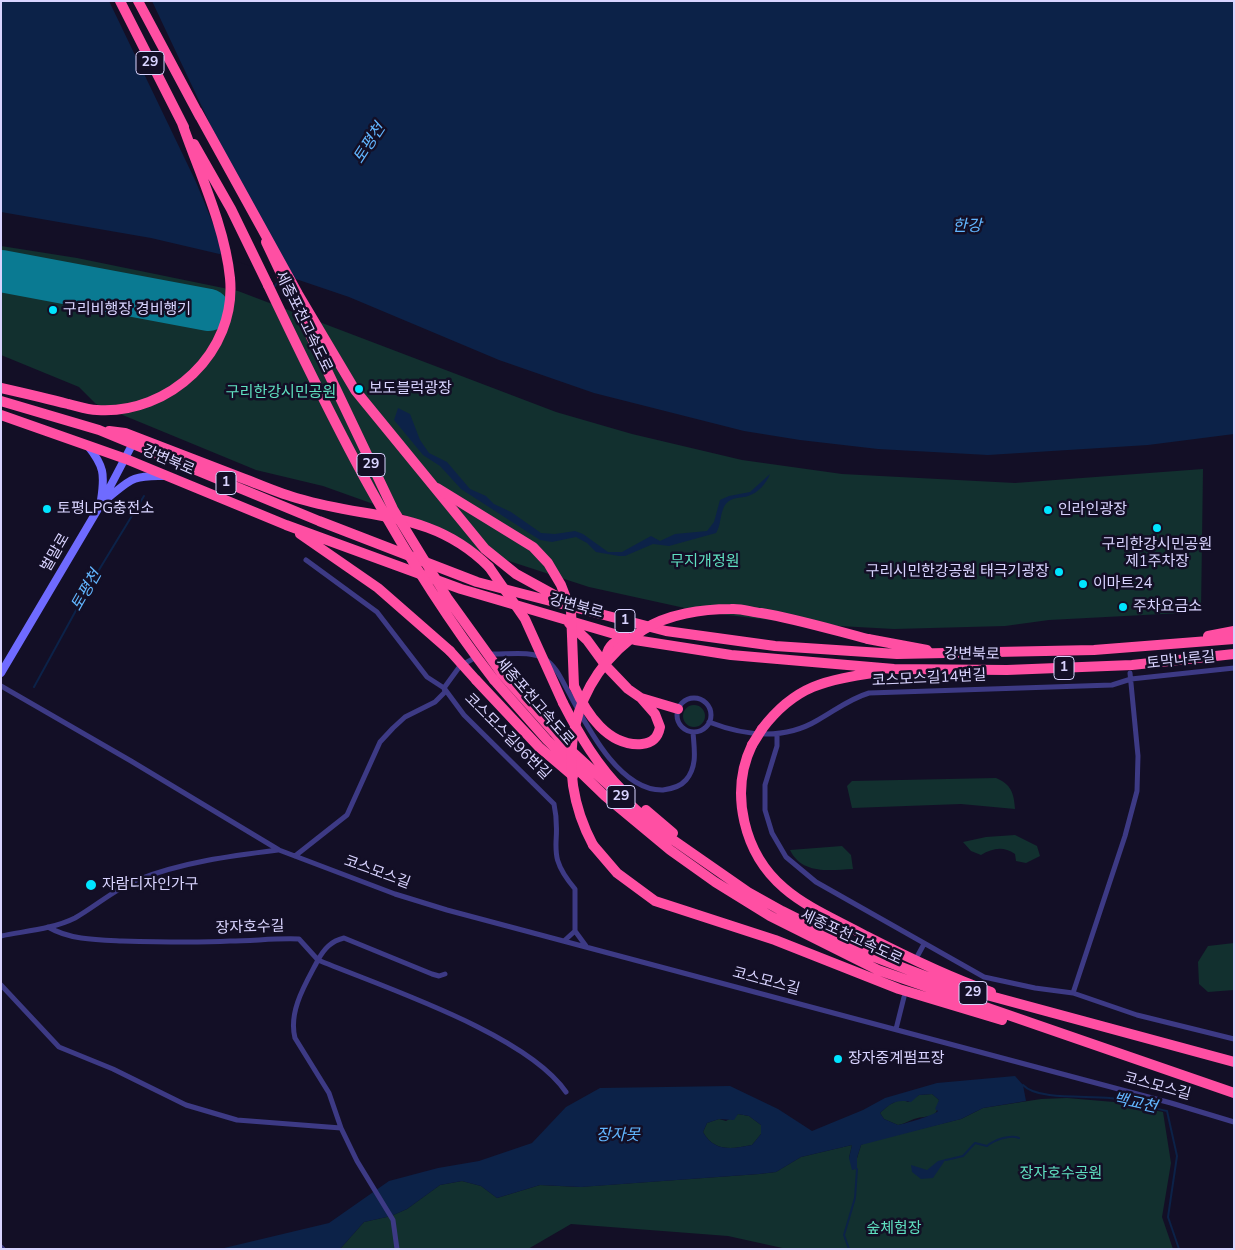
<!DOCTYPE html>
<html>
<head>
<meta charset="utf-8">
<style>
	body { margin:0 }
	#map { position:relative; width:1235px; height:1250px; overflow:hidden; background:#130f26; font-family:"Nunito Sans",sans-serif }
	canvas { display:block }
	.frame { position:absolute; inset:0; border:2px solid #d9d4ff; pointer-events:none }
</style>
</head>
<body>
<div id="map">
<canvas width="1235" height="1250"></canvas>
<div class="frame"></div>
</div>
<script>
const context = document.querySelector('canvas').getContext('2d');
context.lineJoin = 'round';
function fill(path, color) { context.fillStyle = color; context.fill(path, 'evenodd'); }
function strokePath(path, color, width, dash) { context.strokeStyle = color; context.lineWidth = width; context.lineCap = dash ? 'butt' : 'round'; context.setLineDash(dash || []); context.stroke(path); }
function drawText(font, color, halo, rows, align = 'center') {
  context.font = font + ' "Nunito Sans","Noto Sans KR",sans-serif'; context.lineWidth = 5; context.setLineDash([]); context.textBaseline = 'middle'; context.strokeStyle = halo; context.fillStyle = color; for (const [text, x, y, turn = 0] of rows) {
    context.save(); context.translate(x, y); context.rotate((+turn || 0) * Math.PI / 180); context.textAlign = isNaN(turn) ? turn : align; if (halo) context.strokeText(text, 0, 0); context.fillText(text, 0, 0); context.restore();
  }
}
const green = new Path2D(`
	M1,246L77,258L238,291L556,412L632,434L742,460L842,474L1015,483L1203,469L1201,612L1049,620L1005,626L894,629L802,624L703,612L589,587L475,550L435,526L323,486L256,470L96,404L79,387L1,355Z
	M683 716a11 11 0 1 1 22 0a11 11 0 1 1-22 0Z
	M996,778C1011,784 1014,793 1015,809L961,804L852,808L847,786L852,781Z
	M1015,835L1037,846L1040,856L1026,863L1016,861L1015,854C1003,846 993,848 981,855L971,851L963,842L986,837Z
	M842,846L851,855L853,869C830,870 802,875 790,850Z
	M1234,943V990L1208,992L1199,984L1198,962L1208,946Z
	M932,1094L939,1100C937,1121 930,1114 914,1119C908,1121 904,1124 898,1125L884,1119L880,1113L889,1105L901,1099L908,1102L919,1095Z
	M1067,1098L1114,1102L1163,1112L1171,1163L1162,1217L1173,1249H787L728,1236L571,1224L528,1249H340L364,1222L391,1216L407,1209L440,1185L462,1181L481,1186L497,1198L540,1185L579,1187L759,1174L776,1172L801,1157L852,1145L849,1158L857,1169V1158L861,1145L867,1142L961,1119L983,1108L1041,1099Z
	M738,1114L749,1116L761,1125V1134L752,1145C732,1149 714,1152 703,1132L707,1123L719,1119L726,1121Z`);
const water = new Path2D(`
	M1,1H1234V434L1148,445L988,455L878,449L800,440L744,431L594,393L499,360L349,297L228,256L151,238L1,212Z
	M398,408L410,414L420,440L429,453L447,462L470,489L486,496L494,504L511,512L541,533L555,534L575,531L583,534L608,552H622L651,536L660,541L675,534L707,531L714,522L720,500L729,496L750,492L770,474C766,484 758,493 748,496C742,498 735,497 729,501C719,508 722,525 716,533L669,546L653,544L625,556H619L596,552L587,543L576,537L552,542L540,540L461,489L440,466L423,455L394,420Z
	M1015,1076L1023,1085L1026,1101L983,1108L961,1119L861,1145L857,1158V1169L852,1170L849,1158L852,1145L801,1157L776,1172L759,1174L581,1187L540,1185L497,1198L481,1186L462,1181L440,1185L407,1209L391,1216L364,1222L340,1249H220L329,1223L389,1181L438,1168L479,1161L532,1143L566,1107L600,1088L730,1086L778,1109L812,1131L863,1110L885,1098L937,1083ZM932,1094L939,1100L935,1109L938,1111C935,1115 904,1124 898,1125L884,1119L880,1113C891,1103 896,1099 911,1102L919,1095ZM738,1114L749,1116L761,1125V1134L752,1145C732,1149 714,1152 703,1132L707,1123L719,1119L734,1120Z
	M946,1159L933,1178L921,1179L912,1172L911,1165L927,1170L938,1161Z`);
const pier = new Path2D(`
	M109,1H152L268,247L286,278L227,258L196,182Z`);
const stream = new Path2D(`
	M275,286L280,278
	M34,687L91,583L144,496
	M1023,1085C1038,1101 1089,1095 1110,1098C1129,1100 1148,1107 1167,1111L1177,1156L1168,1217L1179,1249
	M946,1160L963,1156L975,1143L987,1146C994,1140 1010,1134 1019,1138
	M849,1249L844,1235L855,1198L857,1169`);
const runway = new Path2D(`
	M1,271L209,310`);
const street = new Path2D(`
	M306,560L377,612L427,677L444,688L464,715L554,804C563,845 543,851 575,889V931
	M489,654C505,655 531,650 545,659C557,667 562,681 569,693C587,726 619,791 663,790C671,789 680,787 686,780C698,766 694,748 693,732
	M1,686L131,761L279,850L395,894L447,910L1171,1103L1234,1122
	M677 715a17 17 0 1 1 34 0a17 17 0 1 1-34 0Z
	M709,722C745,736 783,741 818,720C836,710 849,699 869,693L1112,685L1131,679L1234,668
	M777,734V746L765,785V810L772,833L786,857L816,882L984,977L1035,988L1073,993L1137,1015L1234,1039
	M295,856L347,815L380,742L393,728L405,717L435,702L445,692L444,688L460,666L478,656
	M48,927C70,940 98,940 122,941C158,942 194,943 230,941C253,941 275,938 299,939L318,960C306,983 288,1011 295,1038L329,1093L341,1128L357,1161L393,1220L397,1249
	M1,936C25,931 53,929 75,918C96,906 115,889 137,880C183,862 230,856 278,850
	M564,941L575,931L586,946
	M918,955L924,944
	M445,974L439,976L432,974L344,938C331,941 324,949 318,960C383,987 527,1034 566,1092
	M1,985L59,1047L113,1069L186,1105L237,1120L341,1128
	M1073,993L1125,836L1137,791L1138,756L1130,673
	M896,1029L904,997
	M1,1247L3,1249`);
const secondary = new Path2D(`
	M88,446C104,466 105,474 101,500
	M104,501C130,481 129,475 164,476
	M1,673L101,504L132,445`);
const highway = new Path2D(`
	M120,1L184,127
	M138,1L200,117
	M197,111L298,294L355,390L485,549L516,574L567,602
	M194,144L231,209L268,285
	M1,388C23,393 45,398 68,404C77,406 87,410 97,410C169,415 237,352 230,278C225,227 199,172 182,123
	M1,401L99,430L319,521L477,582L666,631L775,646L897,654L1094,650L1234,639
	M1,415L126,459L286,525L461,589L635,640L731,655L894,669L1007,670L1132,665L1234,654
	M109,431L125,433C164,448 203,463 242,478C261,485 280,494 300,499C371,520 432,510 489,567
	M300,534L378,588L450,651
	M569,623L587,640L606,666L628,689L641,698L678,709
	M1208,636L1234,631
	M868,639L927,650
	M606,665C605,649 612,639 628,640
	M502,674L568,748L656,828L748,892L782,911L872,956L946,984L1234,1062
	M476,680L539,747L573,776
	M494,680L547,740L605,796L670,850L715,882L770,916L878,970L1234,1093
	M574,686C586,713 608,747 642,744C653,743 658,737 660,727L655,714L641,698
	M563,703C580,736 597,765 623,791
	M762,729C796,684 827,680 880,672
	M752,745C729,793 744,854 784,888C807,908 839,921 866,936C907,957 948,977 991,992
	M646,810L673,833
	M593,845L617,873L655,901L775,940L899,989L1002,1020`);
const highwayBridge = new Path2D(`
	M266,242L393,509L448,599L502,674
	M268,285C333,422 401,560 494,680
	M437,488L533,547L548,563L561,585L571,611L574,686
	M489,567L525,619L563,703
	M450,651L476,680
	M752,745L762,729
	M593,845C552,769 569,678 643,630C667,614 703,609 731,609C741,608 751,612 761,613C797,619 833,630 868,639`);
const markers = [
	[53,310,5,"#00e5ff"],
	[359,389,5,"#00e5ff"],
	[47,509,5,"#00e5ff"],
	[1048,510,5,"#00e5ff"],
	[1157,528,5,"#00e5ff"],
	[1059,572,5,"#00e5ff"],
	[1083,584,5,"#00e5ff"],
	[1123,607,5,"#00e5ff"],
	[91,885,6,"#00e5ff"],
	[838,1059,5,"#00e5ff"]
];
const shields = [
	[150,63,28],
	[371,465,28],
	[226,483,20],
	[625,621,20],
	[1064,668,20],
	[621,797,28],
	[973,993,28]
];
const shieldNames = [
	["29",150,63],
	["29",371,465],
	["1",226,483],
	["1",625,621],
	["1",1064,668],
	["29",621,797],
	["29",973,993]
];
const poiNames = [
	["구리비행장 경비행기",63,310],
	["보도블럭광장",369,389],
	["토평LPG충전소",57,509],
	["인라인광장",1058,510],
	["구리한강시민공원",1157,545,"center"],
	["제1주차장",1157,562,"center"],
	["구리시민한강공원 태극기광장",1049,572,"right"],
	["이마트24",1093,584],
	["주차요금소",1133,607],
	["자람디자인가구",102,885],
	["장자중계펌프장",848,1059]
];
const streetNames = [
	["세종포천고속도로",303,322,64],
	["강변북로",168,461,23],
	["벌말로",56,553,-60],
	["강변북로",576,607,15],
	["강변북로",972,655,1],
	["토막나루길",1181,661,-6],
	["코스모스길14번길",929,679,-3],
	["세종포천고속도로",534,702,49],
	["코스모스길96번길",507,737,45],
	["코스모스길",377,873,20],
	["장자호수길",250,928,-2],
	["세종포천고속도로",851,938,25],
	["코스모스길",766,982,15],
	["코스모스길",1157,1087,15]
];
const parkNames = [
	["구리한강시민공원",281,393],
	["무지개정원",705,562],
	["장자호수공원",1061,1174],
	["숲체험장",894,1229]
];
const waterNames = [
	["토평천",370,144,-57],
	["한강",967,227],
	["토평천",87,591,-60],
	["백교천",1135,1104,12],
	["장자못",618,1136]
];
fill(green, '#12302f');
fill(water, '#0c2248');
fill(pier, '#130f26');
strokePath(stream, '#0c2248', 2);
strokePath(runway, '#0a7a92', 42);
strokePath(street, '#3d3a85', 5);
strokePath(secondary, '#6f6bff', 8);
strokePath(highway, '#ff4fa3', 10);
strokePath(highwayBridge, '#ff4fa3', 10);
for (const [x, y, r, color] of markers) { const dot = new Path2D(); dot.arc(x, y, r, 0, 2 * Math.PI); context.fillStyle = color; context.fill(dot); strokePath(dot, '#130f26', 2); }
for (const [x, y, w] of shields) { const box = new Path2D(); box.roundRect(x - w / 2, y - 11.5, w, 23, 4); context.fillStyle = '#130f26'; context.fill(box); strokePath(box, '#d9d4ff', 1); }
drawText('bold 14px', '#d9d4ff', null, shieldNames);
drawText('15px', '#d9d4ff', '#130f26', poiNames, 'left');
drawText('15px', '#d9d4ff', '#130f26', streetNames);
drawText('15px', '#5fe0c0', '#130f26', parkNames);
drawText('italic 16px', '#62b6ff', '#130f26', waterNames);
</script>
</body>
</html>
